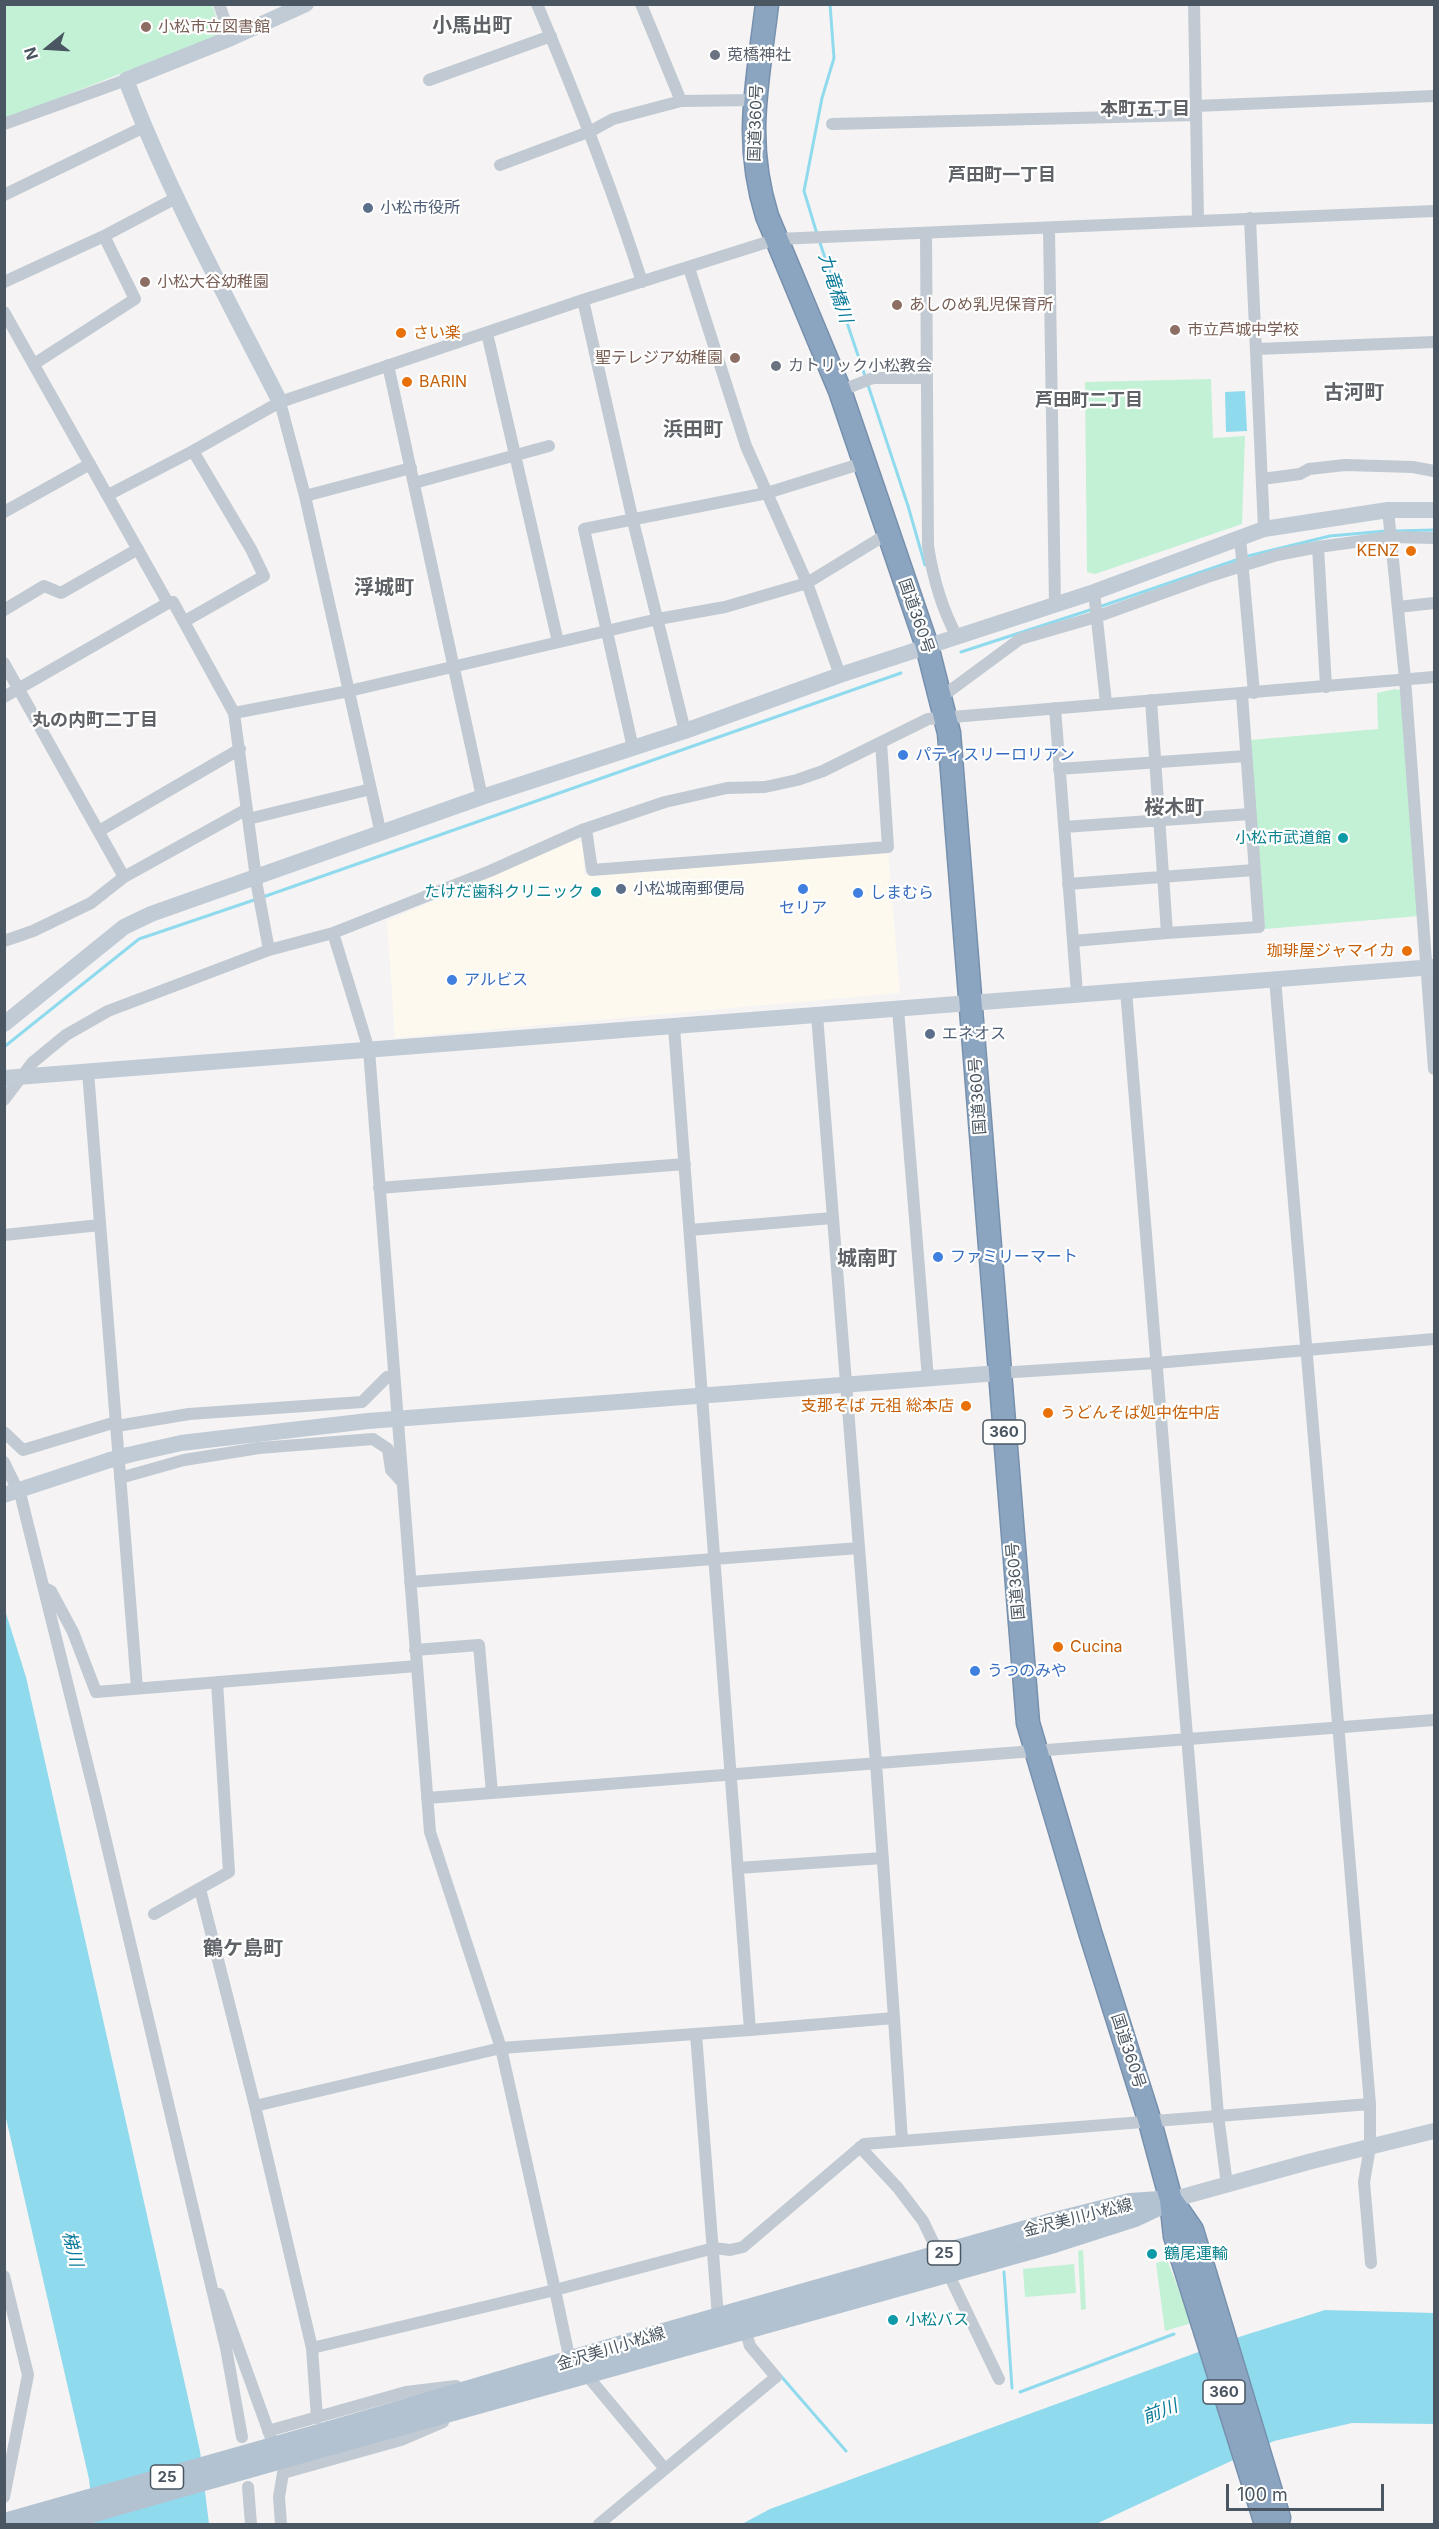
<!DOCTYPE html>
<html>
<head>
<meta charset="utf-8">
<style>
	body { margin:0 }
	#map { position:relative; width:1439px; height:2529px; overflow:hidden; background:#f5f3f3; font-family:Inter,sans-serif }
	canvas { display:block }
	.frame { position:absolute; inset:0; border:6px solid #4a5661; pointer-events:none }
	.north { position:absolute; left:18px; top:18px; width:60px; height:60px; -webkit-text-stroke:4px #fff; paint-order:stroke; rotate:252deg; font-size:16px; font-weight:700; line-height:24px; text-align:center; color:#4a5661 }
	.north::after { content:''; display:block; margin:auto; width:21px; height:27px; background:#4a5661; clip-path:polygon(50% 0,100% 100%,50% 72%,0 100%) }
	.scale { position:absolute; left:1226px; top:2484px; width:158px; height:27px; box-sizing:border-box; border:3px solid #4a5661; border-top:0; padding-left:8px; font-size:18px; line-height:21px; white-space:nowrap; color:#4a5661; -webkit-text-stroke:4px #fff; paint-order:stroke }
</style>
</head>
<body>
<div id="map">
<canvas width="1439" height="2529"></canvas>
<div class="frame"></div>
<div class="north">N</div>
<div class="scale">100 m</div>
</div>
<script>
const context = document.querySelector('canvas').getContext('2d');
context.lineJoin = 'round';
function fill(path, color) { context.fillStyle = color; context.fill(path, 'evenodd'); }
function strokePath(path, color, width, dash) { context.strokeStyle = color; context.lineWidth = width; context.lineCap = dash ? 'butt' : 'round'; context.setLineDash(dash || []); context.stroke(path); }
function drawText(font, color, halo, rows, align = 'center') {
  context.font = font + ' Inter,"Noto Sans JP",sans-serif'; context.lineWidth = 4.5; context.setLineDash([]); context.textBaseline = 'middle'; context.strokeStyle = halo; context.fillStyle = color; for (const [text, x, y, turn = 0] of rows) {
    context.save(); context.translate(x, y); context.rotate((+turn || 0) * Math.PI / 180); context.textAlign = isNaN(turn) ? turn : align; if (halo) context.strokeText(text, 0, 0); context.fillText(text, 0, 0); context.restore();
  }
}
const commercial = new Path2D(`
	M575,839L583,843L584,875L888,851L900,993L395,1038L387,921Z`);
const green = new Path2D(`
	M5,5H212L222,34L5,119Z
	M1211,379L1213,438L1245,436L1242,524L1095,574L1087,572L1085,382Z
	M1395,689L1400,690L1419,916L1265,929L1250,740L1378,729L1377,693Z
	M1083,2250L1086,2309L1081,2310L1078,2251Z
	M1167,2260L1192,2323L1165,2331L1156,2263Z
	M1074,2264L1076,2293L1025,2297L1023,2269Z`);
const water = new Path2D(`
	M1245,391L1247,431L1226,432L1225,392Z
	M4,1607L26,1677L200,2451L209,2524H94L89,2479L5,2114Z
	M1325,2310L1434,2313V2424L1352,2423L1274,2441L1096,2524H742L770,2509L1242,2336Z`);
const stream = new Path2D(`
	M817,234L804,191L822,98L834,58L830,4
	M819,240L865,376
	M867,382L908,506L925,565
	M1396,531L1434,530
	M1248,556L1330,536L1386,531
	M1102,606L1236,560
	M961,652L1090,610
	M263,897L901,673
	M4,1047L139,939L257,899
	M1004,2272L1012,2388
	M780,2375L846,2451
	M1020,2392L1174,2334`);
const street = new Path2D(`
	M219,4L231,38
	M537,4C576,96 612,187 642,282
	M641,4L681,101
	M1194,4L1198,220
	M429,80L551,36
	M1196,106L1434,96
	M4,124L126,80
	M832,124L1196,115
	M500,165L591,131L613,119L681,101L755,100
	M4,195L144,127
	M1250,218L1264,529
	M1049,229L1055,605
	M926,233L928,546C933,578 941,607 957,637
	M689,268L746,446L807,583L840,675
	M4,282L104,236L176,198
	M583,300L633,521L685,731
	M4,312L168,603L173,602L234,713L257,886L269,950
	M487,333L558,642
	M1257,349L1434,342
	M34,364L135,299L104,236
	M388,365L482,797
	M840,391L873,378H927
	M280,402L305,496L381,834
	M1262,479L1300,474L1309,469L1345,465L1413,467L1434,471
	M414,483L549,446
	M108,495L193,451L280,402L583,300L777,239L1434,211
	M305,496L411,468
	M1388,510L1405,679L1434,1069
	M4,512L90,464
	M1240,537L1254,693
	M1318,547L1326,687
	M1094,592L1106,703
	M1398,607L1434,603
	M4,610L44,586L61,593L138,549
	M185,621L264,576L251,549L193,451
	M4,663L124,877
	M4,697L168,603
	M940,698L1020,639L1096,617L1207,577L1277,555L1318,547L1391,537L1434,538
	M1151,700L1167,933L1259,927L1242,695
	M1055,708L1077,993
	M234,713L349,691L658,619L725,607L807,583L887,534
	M633,748L584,529L767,493L863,463
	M1059,769L1246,756
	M248,819L371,789
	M1064,827L1250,814
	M586,829L592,870L888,847L881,742
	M99,831L240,749
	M1068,884L1254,870
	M333,933L369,1050L430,1832L501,2048L555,2290L714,2248L730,2250L743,2247L864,2144L1370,2104
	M4,941L33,931L91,903L124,877L247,809
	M1073,941L1167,933
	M1275,979C1309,1354 1337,1729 1370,2104V2147L1364,2182L1371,2263
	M1126,990L1218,2115L1227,2185
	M898,1009L928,1379
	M88,1072L137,1688
	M4,1100L32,1063L66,1035L108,1011L269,950L333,933L490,871L582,830L665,802L727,788L765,787L797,780L823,771L928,719L1434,677
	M379,1188L685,1164
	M690,1230L832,1218
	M4,1235L100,1225
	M999,1373L1156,1363L1434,1339
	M117,1426L189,1414L362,1402L387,1377L394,1376
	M4,1432L23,1450L116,1422
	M4,1462L21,1497L96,1799L226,2348L242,2437
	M120,1478L184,1460L259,1448L373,1439L388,1449L391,1470L402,1482
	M410,1582L859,1548
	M45,1588L51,1591L73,1632L96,1692L417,1666
	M415,1650L479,1645L492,1793
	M427,1798L1434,1720
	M738,1868L883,1858
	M200,1889L255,2106L501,2048L750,2030L674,1027
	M154,1914L229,1872L217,1682
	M894,2018L902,2141
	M750,2030L894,2018L876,1763L817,1015
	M696,2034L718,2317
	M255,2106L312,2348L317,2418
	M860,2147L898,2188L923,2221L999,2379
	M4,2276L28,2375L4,2497
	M219,2294L271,2438
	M312,2348L555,2290L570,2361
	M585,2373L665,2469
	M268,2431L406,2392L456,2386
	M248,2487L251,2524
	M281,2524L279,2497L283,2473L401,2440L443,2422
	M599,2524L776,2377L750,2346L745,2329`);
const secondary = new Path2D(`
	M280,402C226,296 168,191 126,80L231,38L306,4
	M4,1024L124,927L151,914L482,797L685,731L840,675L1094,592L1264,529L1388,510H1434
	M4,1078L1434,967
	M128,1455L181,1443L368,1421L999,1373
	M4,1495L110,1460
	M1171,2200L1312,2161L1434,2131`);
const primary = new Path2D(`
	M329,2431L670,2331L1047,2224L1130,2203L1160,2201
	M331,2445L1054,2243L1135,2217L1171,2200`);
const highway = new Path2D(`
	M767,4C758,82 743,139 767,216L840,391L927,646L949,733L1028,1723L1090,1932L1150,2122L1171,2200L1175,2236L1266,2524
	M1174,2204L1192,2230L1279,2518`);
const secondaryBridge = new Path2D(`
	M110,1460L128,1455`);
const primaryBridge = new Path2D(`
	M4,2523L329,2431
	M52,2524L331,2445`);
const markers = [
	[146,27,6,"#8d6e63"],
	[715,55,6,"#6b7280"],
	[368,208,6,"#5c6f8a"],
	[145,282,6,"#8d6e63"],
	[897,305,6,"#8d6e63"],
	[1175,330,6,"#8d6e63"],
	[401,333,6,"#e8710a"],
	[735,358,6,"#8d6e63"],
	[776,366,6,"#6b7280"],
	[407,382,6,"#e8710a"],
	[1411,551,6,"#e8710a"],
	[903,755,6,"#3f7fe0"],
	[1343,838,6,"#0f9aa8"],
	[621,889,6,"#5c6f8a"],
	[803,889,6,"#3f7fe0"],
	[596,892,6,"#0f9aa8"],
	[858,893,6,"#3f7fe0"],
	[1407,951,6,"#e8710a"],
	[452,980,6,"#3f7fe0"],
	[930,1034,6,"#5c6f8a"],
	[938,1257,6,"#3f7fe0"],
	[966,1406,6,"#e8710a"],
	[1048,1413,6,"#e8710a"],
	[1058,1647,6,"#e8710a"],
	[975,1671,6,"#3f7fe0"],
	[1152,2254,6,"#0f9aa8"],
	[893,2320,6,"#0f9aa8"]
];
const shields = [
	[1004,1432,42],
	[944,2253,33],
	[1224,2392,42],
	[167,2477,33]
];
const shieldNames = [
	["360",1004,1432],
	["25",944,2253],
	["360",1224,2392],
	["25",167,2477]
];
const educationNames = [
	["小松市立図書館",158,27],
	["小松大谷幼稚園",157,282],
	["あしのめ乳児保育所",909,305],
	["市立芦城中学校",1187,330],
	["聖テレジア幼稚園",723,358,"right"]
];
const worshipNames = [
	["莵橋神社",727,55],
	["カトリック小松教会",788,366]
];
const streetNames = [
	["国道360号",756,123,-88],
	["国道360号",916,616,71],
	["国道360号",978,1096,-94],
	["国道360号",1016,1581,-95],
	["国道360号",1128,2051,72],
	["金沢美川小松線",1078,2218,-14],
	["金沢美川小松線",611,2349,-17]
];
const serviceNames = [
	["小松市役所",380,208],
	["小松城南郵便局",633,889],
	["エネオス",942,1034]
];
const foodNames = [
	["さい楽",413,333],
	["BARIN",419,382],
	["KENZ",1399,551,"right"],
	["珈琲屋ジャマイカ",1395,951,"right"],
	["支那そば 元祖 総本店",954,1406,"right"],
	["うどんそば処中佐中店",1060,1413],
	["Cucina",1070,1647]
];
const shopNames = [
	["パティスリーロリアン",915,755],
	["しまむら",870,893],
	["セリア",803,908,"center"],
	["アルビス",464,980],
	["ファミリーマート",950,1257],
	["うつのみや",987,1671]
];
const cultureNames = [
	["小松市武道館",1331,838],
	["たけだ歯科クリニック",584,892],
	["鶴尾運輸",1164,2254,"left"],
	["小松バス",905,2320,"left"]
];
const neighbourhoodNames = [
	["本町五丁目",1145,110],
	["芦田町一丁目",1002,176],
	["芦田町二丁目",1089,401],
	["丸の内町二丁目",95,721]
];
const waterNames = [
	["九竜橋川",835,288,72],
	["梯川",72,2249,76],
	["前川",1160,2412,-21]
];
const quarterNames = [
	["小馬出町",472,26],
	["古河町",1354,393],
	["浜田町",693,430],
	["浮城町",384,588],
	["桜木町",1174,808],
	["城南町",867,1259],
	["鶴ケ島町",243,1949]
];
fill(commercial, '#fdf9ef');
fill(green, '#c3f1d5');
fill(water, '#90daee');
strokePath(stream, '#90daee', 3);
strokePath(highway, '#7690ad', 25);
strokePath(street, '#c1cad2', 12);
strokePath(secondary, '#c1cbd6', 16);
strokePath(primary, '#b3c2d1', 20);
strokePath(highway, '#8ba5c1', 22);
strokePath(secondaryBridge, '#c1cbd6', 16);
strokePath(primaryBridge, '#b3c2d1', 20);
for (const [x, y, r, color] of markers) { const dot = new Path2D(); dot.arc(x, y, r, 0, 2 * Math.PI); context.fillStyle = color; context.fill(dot); strokePath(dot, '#fff', 2); }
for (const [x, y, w] of shields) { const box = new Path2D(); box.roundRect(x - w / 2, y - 12, w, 24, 4.5); context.fillStyle = '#fff'; context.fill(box); strokePath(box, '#4a5661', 1.5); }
drawText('bold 15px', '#4a5661', null, shieldNames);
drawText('16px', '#785e54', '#fff', educationNames, 'left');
drawText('16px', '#5b616d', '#fff', worshipNames, 'left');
drawText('16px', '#4a5661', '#fff', streetNames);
drawText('16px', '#4e5e75', '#fff', serviceNames, 'left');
drawText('16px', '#c56008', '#fff', foodNames, 'left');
drawText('16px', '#366cbe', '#fff', shopNames, 'left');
drawText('16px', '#0d838f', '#fff', cultureNames, 'right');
drawText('bold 18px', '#5f6368', '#fff', neighbourhoodNames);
drawText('italic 18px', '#0c7c9b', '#fff', waterNames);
drawText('bold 20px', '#5f6368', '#fff', quarterNames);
</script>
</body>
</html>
